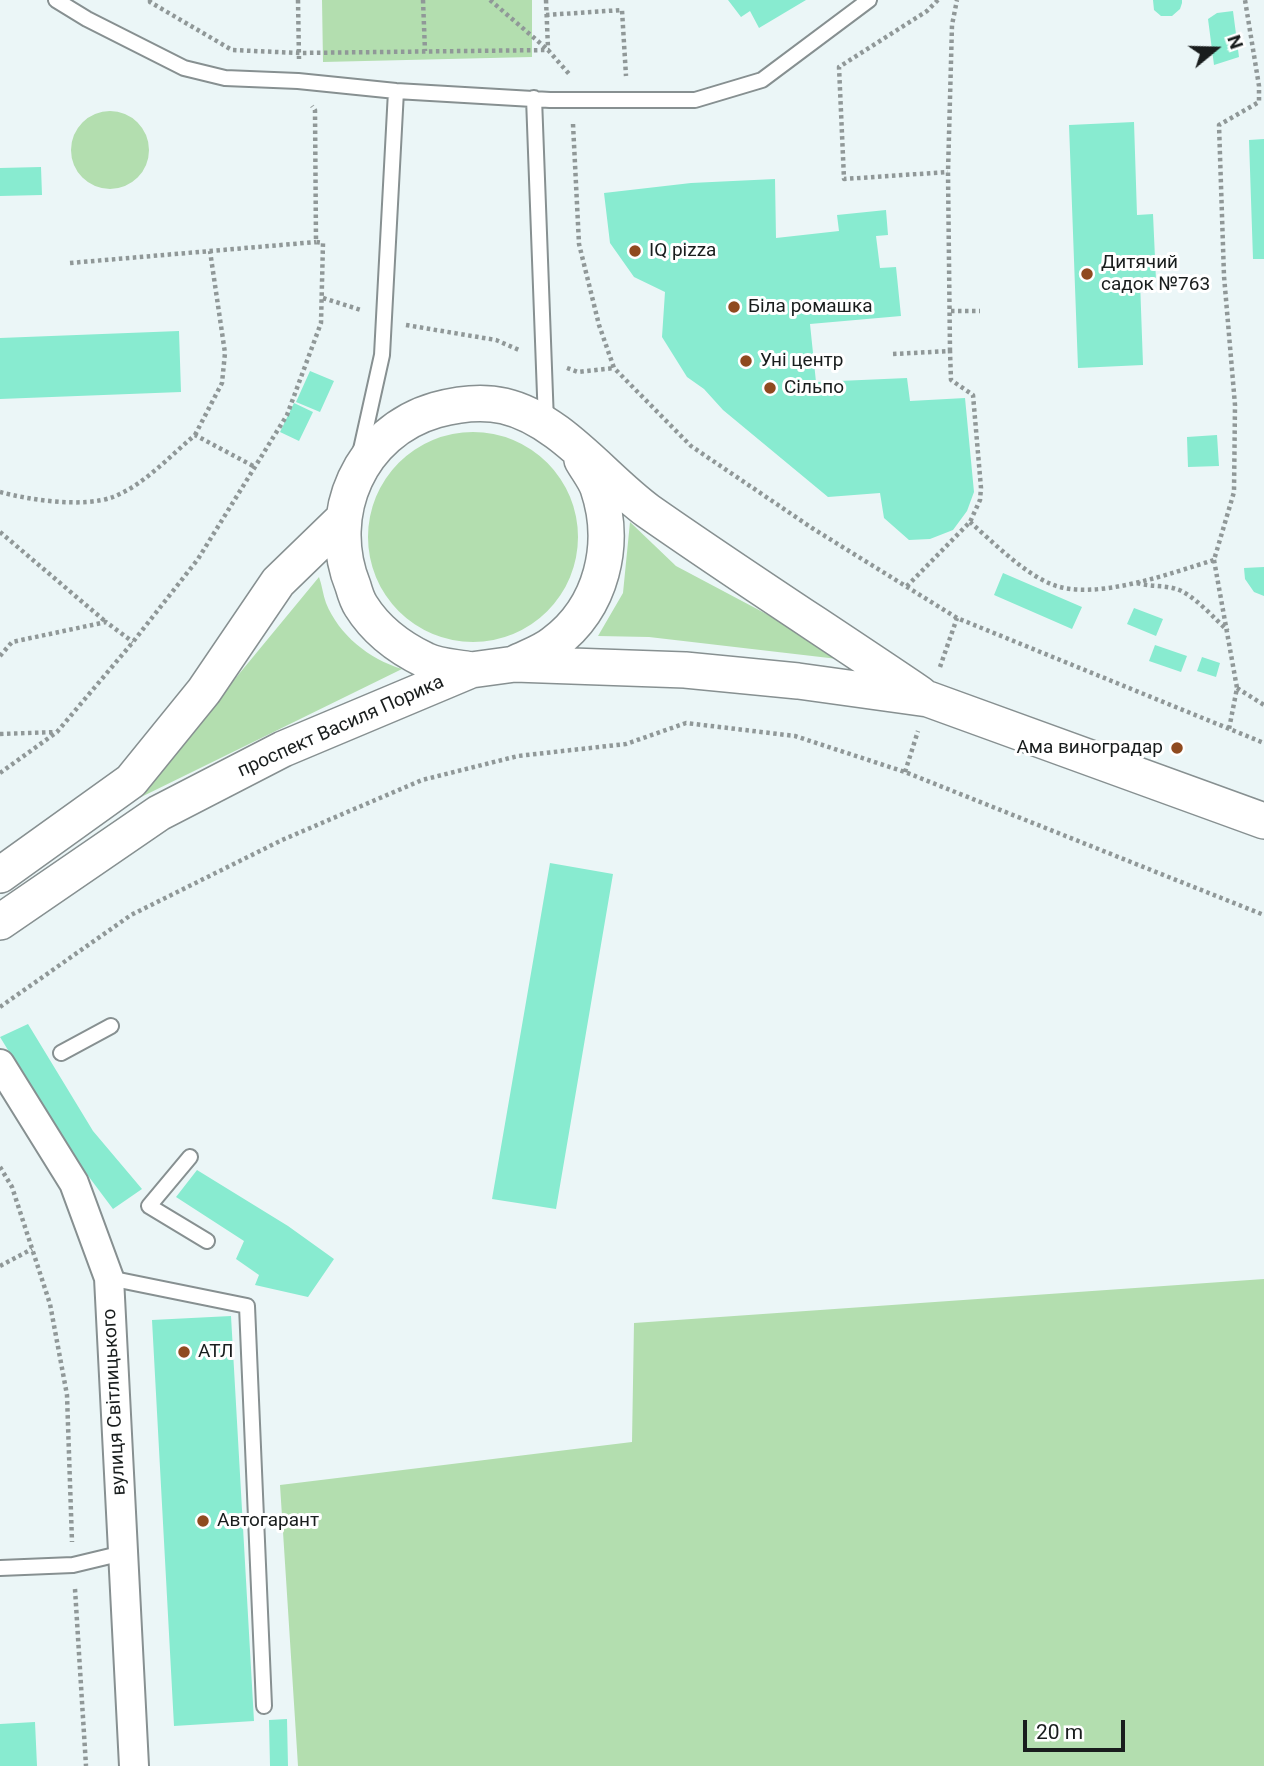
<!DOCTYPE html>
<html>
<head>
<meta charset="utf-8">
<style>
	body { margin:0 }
	#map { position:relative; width:1264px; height:1766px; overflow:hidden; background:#ebf6f7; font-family:Roboto,sans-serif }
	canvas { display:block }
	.north { position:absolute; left:1180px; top:14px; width:70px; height:70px; -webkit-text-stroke:5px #fff; paint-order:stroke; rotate:71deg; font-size:19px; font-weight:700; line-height:28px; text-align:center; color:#191d1d }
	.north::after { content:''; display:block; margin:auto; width:24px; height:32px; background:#191d1d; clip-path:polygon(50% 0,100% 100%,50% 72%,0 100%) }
	.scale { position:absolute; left:1023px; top:1720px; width:102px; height:32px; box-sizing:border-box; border:4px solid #191d1d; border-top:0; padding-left:9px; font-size:21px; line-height:24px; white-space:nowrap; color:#191d1d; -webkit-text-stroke:5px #fff; paint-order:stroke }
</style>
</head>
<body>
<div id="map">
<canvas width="1264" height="1766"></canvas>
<div class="north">N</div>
<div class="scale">20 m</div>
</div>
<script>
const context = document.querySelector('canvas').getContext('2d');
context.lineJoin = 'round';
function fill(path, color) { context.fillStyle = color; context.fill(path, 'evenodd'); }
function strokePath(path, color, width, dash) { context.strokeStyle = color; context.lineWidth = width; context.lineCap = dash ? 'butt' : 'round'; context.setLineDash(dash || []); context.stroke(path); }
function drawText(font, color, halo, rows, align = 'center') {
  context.font = font + ' Roboto,sans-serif'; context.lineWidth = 6; context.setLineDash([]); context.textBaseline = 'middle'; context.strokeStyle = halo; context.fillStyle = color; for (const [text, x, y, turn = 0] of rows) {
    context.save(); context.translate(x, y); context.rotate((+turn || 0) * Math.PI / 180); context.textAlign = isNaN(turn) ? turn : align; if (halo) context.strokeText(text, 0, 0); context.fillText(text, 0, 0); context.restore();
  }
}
const green = new Path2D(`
	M322,0H532V57L323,62Z
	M71 150a39 39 0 1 1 78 0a39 39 0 1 1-78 0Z
	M368 537a105 105 0 1 1 210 0a105 105 0 1 1-210 0Z
	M630,522L676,566L855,661L649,637L598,636L623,593Z
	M319,577C322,585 323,595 326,603C339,635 369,659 402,669L135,800Z
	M1264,1279V1766H298L280,1485L632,1442L634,1323Z`);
const building = new Path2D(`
	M728,0H806L759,28L750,11L741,17Z
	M1153,0H1182V3L1180,9L1172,16H1161L1154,10Z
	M1233,11L1239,57L1214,65L1208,19L1217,13Z
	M1134,122L1137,215L1153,214L1156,280L1140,281L1143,365L1078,368L1069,125Z
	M1264,139V259H1253L1249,140Z
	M41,167L42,195L0,196V168Z
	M775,179L776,238L839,231L837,215L886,210L888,235L876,236L880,268L896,267L901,316L810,324L816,382L907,378L910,401L965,398L974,492L967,511L953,530L930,539L909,540L884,518L880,493L828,497L723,410L704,389L687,377L662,337L665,292L634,277L610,243L604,193L691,183Z
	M179,331L181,392L0,399V338Z
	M310,371L334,381L320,412L296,402Z
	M294,403L313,412L299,441L280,432Z
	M1217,435L1219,466L1188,467L1187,437Z
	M1264,567V596L1254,592L1245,579L1244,568Z
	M1003,573L1082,607L1072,629L994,595Z
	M1134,608L1163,619L1156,636L1127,624Z
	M1155,645L1187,656L1181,672L1149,661Z
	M1202,657L1220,663L1216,677L1197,671Z
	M550,863L613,874L556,1209L492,1199Z
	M28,1024L93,1131L142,1189L113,1209L71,1153L0,1037Z
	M197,1170L288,1226L334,1259L308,1297L255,1285L259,1275L236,1259L244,1241L176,1197Z
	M231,1316L254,1721L174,1726L152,1320Z
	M287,1719L288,1766H270L269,1720Z
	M35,1722L37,1766H0V1724Z`);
const path = new Path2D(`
	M150,0V2L232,50L299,53L548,50L570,75
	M298,0L299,59
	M423,0L425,51
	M490,0L547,49
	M546,0L548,48
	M938,0L927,11L839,67L844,179L948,172
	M546,15L622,10L626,76
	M573,124L579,244L599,325L614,368L691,446L812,528L957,618L1264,743
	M70,263L316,242
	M323,298L361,310
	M951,311H980
	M406,325L496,340L519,350
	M950,351L948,172L952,25L957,0
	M893,354L950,351L951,380L973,395L981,488L980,500L970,522L906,587
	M567,368L578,372L614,368
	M195,435L222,383L225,353L210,251
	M0,492C30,500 83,508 113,497C144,485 170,456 195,435L255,467
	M970,522C993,542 1022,572 1051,584C1094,602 1171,573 1214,560L1234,492L1235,405L1224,276L1219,125L1259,102V86L1245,0
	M0,532L106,622
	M1214,560L1237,688L1229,729
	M1137,583C1150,587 1164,585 1176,589C1192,593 1215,619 1228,631
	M0,656L12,642L106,622L133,642
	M940,667L957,618
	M1237,688L1264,705
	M0,734L56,732
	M905,772L918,731
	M0,773L57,732L133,642L198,559L287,415L321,323L323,243L316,242L315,110L312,106
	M0,1007L131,915L282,840L422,780L518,756L626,744L686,723L795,736L905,772L1264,915
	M0,1167L12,1187L50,1304L67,1395L72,1542
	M0,1266L32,1249
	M75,1589L86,1766`);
const service = new Path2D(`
	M56,0L87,19L184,68L225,78L298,81L396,91L550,100H695L762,80L869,0
	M534,98L546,422
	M360,454L382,355L396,91
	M61,1053L111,1026
	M190,1157L149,1206L207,1241
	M109,1278L247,1306L264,1706
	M0,1568L73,1565L123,1553`);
const minor = new Path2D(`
	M0,1064L74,1183L109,1278L134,1766`);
const tertiary = new Path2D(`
	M516,663C528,657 543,652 554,643C602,607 617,544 598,488C595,479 587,469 582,460
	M471,670C457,667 438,667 425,660C400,648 376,630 361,606C357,600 355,593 353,586C324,514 360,432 436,410C458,404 482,401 504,406C560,419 603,478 648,511C738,574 830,633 920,694
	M0,875L131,781L204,691L278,582L342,520
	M0,922L159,813L283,749L471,670L515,664L685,670L798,681L928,699L1264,821`);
const markers = [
	[635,251,7,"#8f4a1f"],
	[1087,274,7,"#8f4a1f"],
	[734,307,7,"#8f4a1f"],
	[746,361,7,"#8f4a1f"],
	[770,388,7,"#8f4a1f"],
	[1177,748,7,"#8f4a1f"],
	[184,1352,7,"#8f4a1f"],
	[203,1521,7,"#8f4a1f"]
];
const poiNames = [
	["IQ pizza",649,251],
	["Дитячий",1101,263],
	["садок №763",1101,285],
	["Біла ромашка",748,307],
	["Уні центр",760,361],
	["Сільпо",784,388],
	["Ама виноградар",1163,748,"right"],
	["АТЛ",198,1352],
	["Автогарант",217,1521]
];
const streetNames = [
	["проспект Василя Порика",341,727,-24],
	["вулиця Світлицького",115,1402,-93]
];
fill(green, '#b3deaf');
fill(building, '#88ebd0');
strokePath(service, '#879091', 18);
strokePath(minor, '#879091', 32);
strokePath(tertiary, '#879091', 38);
strokePath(path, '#909898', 4.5, [3.5, 3.5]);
strokePath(service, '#fff', 14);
strokePath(minor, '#fff', 28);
strokePath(tertiary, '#fff', 35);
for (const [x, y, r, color] of markers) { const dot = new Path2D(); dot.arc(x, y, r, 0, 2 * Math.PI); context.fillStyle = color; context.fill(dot); strokePath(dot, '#fff', 2.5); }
drawText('19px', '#191d1d', '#fff', poiNames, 'left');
drawText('19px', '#191d1d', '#fff', streetNames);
</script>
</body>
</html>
